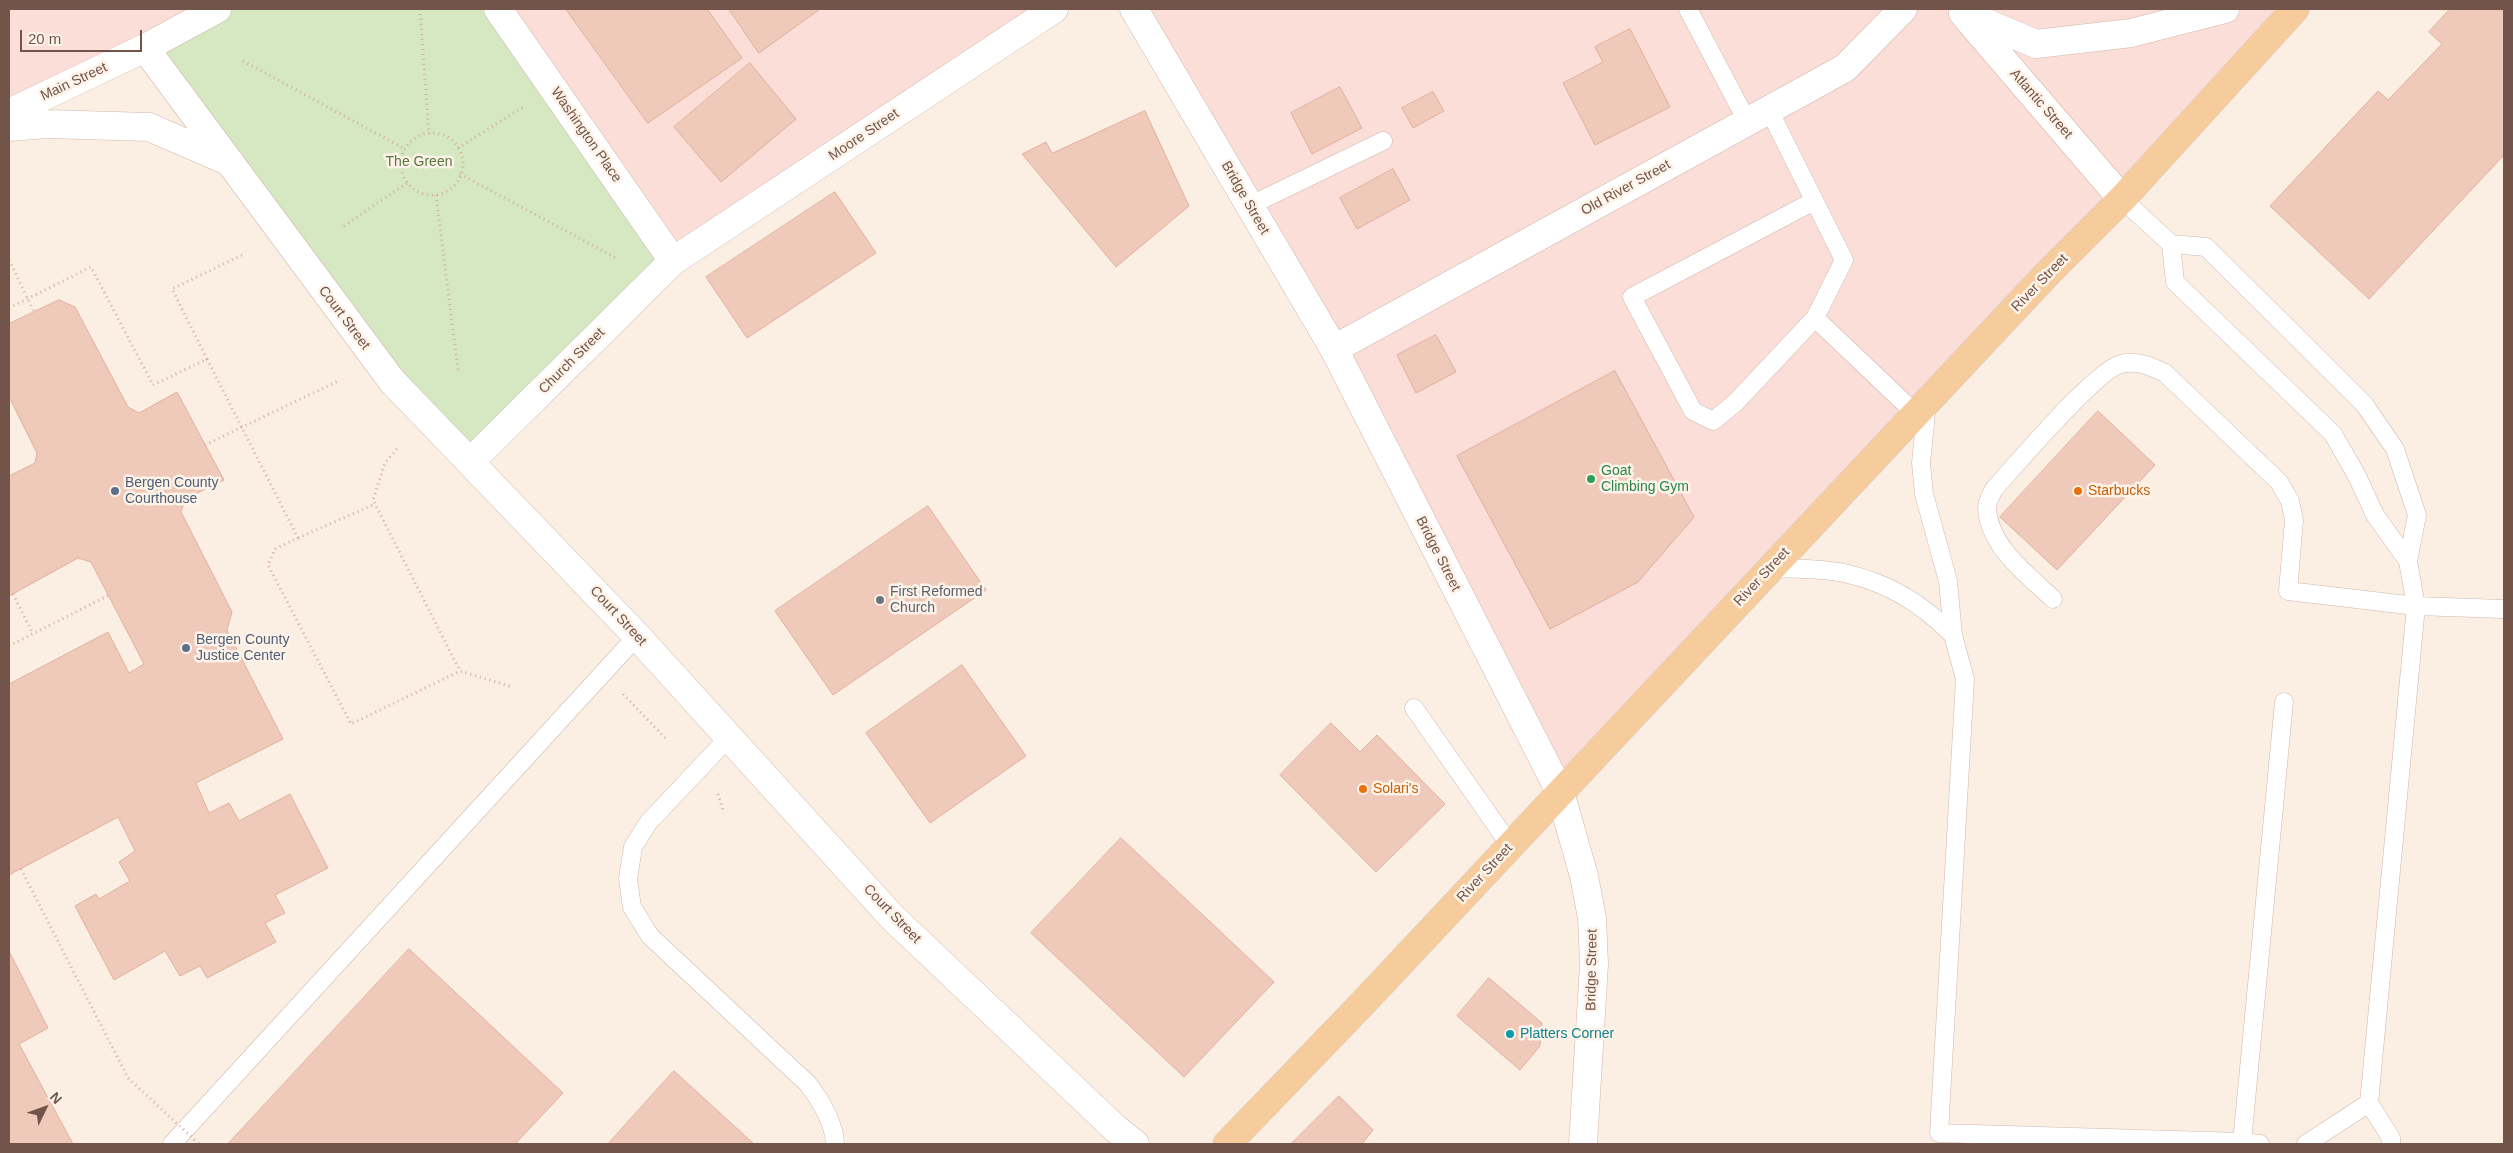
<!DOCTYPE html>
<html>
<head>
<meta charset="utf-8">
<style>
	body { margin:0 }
	#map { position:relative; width:2513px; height:1153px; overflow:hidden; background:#fbefe3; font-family:Helvetica,sans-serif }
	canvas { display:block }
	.frame { position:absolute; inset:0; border:10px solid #72544a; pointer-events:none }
	.north { position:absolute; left:20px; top:1083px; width:50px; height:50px; -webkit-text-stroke:4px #fef3e8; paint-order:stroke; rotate:48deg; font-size:14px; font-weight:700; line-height:20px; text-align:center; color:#72544a }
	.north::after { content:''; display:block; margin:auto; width:18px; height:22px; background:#72544a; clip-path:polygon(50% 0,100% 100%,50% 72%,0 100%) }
	.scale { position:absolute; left:20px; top:30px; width:122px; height:22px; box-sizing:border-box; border:2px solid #72544a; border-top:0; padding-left:6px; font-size:15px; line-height:18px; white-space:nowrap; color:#72544a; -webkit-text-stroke:4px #fef3e8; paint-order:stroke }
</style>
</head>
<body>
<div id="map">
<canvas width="2513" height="1153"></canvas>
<div class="frame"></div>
<div class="north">N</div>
<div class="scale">20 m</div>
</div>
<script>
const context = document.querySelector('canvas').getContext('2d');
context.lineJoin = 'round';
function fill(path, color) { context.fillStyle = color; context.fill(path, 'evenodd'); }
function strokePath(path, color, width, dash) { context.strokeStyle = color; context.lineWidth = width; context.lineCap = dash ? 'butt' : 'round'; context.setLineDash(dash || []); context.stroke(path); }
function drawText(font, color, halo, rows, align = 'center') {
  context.font = font + ' Helvetica,sans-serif'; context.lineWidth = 5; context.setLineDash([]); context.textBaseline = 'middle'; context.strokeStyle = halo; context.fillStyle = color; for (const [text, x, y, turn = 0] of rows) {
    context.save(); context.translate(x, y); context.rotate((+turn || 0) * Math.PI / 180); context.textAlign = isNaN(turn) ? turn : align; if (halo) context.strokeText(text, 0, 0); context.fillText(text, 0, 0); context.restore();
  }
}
const commercial = new Path2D(`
	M9,9H217L9,113Z
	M498,9H1054L673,261Z
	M1134,9H2295L1560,792Z`);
const green = new Path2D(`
	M217,9H498L673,261L471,461L145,48Z`);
const building = new Path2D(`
	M566,9H707L742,58L648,123Z
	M729,9H820L759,53Z
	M2450,9H2504V155L2369,299L2270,206L2378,91L2388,100L2442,44L2429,32Z
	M1630,29L1670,107L1595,145L1563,83L1603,62L1595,47Z
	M750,63L796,119L721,182L674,127Z
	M1340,87L1362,128L1312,154L1291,113Z
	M1433,92L1444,111L1413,128L1402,108Z
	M1145,111L1189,206L1116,267L1022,154L1046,142L1052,153Z
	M1393,169L1410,200L1357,229L1340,198Z
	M835,192L876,253L747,338L706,277Z
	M59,300L75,307L128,407L139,413L177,392L224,480L185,499L181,512L232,612L227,630L283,739L196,783L209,813L229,803L239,821L290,794L328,868L275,895L285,913L265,923L276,942L207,978L200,966L180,976L165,951L114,980L75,906L96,894L99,899L130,881L119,862L135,851L118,817L9,875V684L108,632L129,673L144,664L91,562L78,558L9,596V476L35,463L37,453L9,397V324Z
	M1436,335L1456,372L1416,393L1397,355Z
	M1615,371L1694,517L1638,582L1550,629L1457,456Z
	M2098,411L2155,465L2057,570L2000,517Z
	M928,506L986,590L833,695L775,611Z
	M962,665L1026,756L930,823L866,733Z
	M1331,723L1360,752L1377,735L1445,804L1376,872L1280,775Z
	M1121,838L1274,982L1184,1077L1031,933Z
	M409,949L563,1093L515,1144H228Z
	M9,951L48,1028L19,1044L73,1144H9Z
	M1489,978L1542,1023L1540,1046L1520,1070L1457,1016Z
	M674,1071L754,1144H608Z
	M1339,1096L1373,1130L1362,1144H1291Z`);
const path = new Path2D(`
	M420,9L429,134
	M243,61L405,149
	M401 164a31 31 0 1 1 62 0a31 31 0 1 1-62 0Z
	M458,148L523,107
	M460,174L616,258
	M436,195L458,370
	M344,226L407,183
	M9,260L34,312
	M9,308L91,267L153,385L207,359L298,538L275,549L268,565L351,724L460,671L512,687
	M207,359L172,289L244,254
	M205,445L338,381
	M397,449L385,463L373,500L460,671
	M298,538L375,504
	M13,594L33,634
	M9,646L109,595
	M623,694L668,741
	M718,794L723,810`);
const lane = new Path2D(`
	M1688,9L1747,121
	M1769,110L1844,260L1815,318L1916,414
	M2122,199L2171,244L2206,247L2364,404L2395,449L2417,515L2408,561L2416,606L2504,609
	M1814,201L1632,297L1693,411L1713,421L1735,403L1815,318
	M1249,206L1383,141
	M2171,244L2175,282L2333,434L2357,476L2375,515L2408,561
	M1927,403L1921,463L1924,494L1948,581L1953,635L1965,679L1939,1133L2242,1142L2284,702
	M1771,568C1795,569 1821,568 1844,573C1889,583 1921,603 1953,635
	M2053,599C2028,575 1988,546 1987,507C1987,502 1991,495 1994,489C2015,466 2097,369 2121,364C2138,360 2150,366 2165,373L2279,482L2290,501L2294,520L2288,591L2416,606L2369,1103L2306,1144
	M1414,708L1510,845
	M730,736L648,823L633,847L628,879L632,907L650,936L808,1084C821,1101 834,1122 835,1144
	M2369,1103L2391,1138V1144
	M2242,1142L2260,1144
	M172,1144L637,636`);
const street = new Path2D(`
	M498,9L673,261
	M1134,9L1334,349L1560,792
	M1334,349L1845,68L1903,9
	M471,461L673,261L1054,9`);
const secondary = new Path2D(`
	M1963,13L2036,44L2131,33L2225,9
	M1967,18L2122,199
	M145,48L392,381L637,636L892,917L1116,1129L1135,1144
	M9,113L145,48L217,9
	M9,127L47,124L149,127L230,162
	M1560,792L1584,876L1592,918L1594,964L1583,1144`);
const primary = new Path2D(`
	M1227,1144L1363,1003L2048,273L2122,199L2295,9`);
const pathBridge = new Path2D(`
	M21,869L128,1078L199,1144`);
const markers = [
	[1591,479,5,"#2e9e5b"],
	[115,491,5,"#5c6f8a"],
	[2078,491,5,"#e8710a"],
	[880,600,5,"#6b7280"],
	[186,648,5,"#5c6f8a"],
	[1363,789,5,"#e8710a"],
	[1510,1034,5,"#0f9aa8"]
];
const streetNames = [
	["Main Street",74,82,-25],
	["Atlantic Street",2041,104,49],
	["Washington Place",586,135,55],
	["Moore Street",864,135,-34],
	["Old River Street",1626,188,-29],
	["Bridge Street",1245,198,60],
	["River Street",2040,283,-46],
	["Court Street",344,318,53],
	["Church Street",572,361,-45],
	["Bridge Street",1438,554,63],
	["River Street",1762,577,-47],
	["Court Street",618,616,47],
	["River Street",1485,873,-47],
	["Court Street",892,914,46],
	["Bridge Street",1592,970,-89]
];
const parkNames = [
	["The Green",419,162]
];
const leisureNames = [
	["Goat",1601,471],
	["Climbing Gym",1601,487]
];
const serviceNames = [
	["Bergen County",125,483],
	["Courthouse",125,499],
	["Bergen County",196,640],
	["Justice Center",196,656]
];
const foodNames = [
	["Starbucks",2088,491],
	["Solari's",1373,789]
];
const worshipNames = [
	["First Reformed",890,592],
	["Church",890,608]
];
const cultureNames = [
	["Platters Corner",1520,1034]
];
fill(commercial, '#fbded7');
fill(green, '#d5e8c2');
fill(building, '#efcabb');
strokePath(building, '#e1af9d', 1);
strokePath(lane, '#ceb8ad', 19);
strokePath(street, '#ceb8ad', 29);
strokePath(secondary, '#d1b7aa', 29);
strokePath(primary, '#d8cfcc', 29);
strokePath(path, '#d4ae9f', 3, [1, 4]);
strokePath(lane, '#fff', 18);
strokePath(street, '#fff', 28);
strokePath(secondary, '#fff', 28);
strokePath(primary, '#f7cc9d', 28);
strokePath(pathBridge, '#d4ae9f', 3, [1, 4]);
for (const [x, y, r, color] of markers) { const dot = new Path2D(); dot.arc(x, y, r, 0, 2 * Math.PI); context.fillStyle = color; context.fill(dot); strokePath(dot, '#fef3e8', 2); }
drawText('14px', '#72544a', '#fef3e8', streetNames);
drawText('14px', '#587742', '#fef3e8', parkNames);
drawText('14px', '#27864d', '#fef3e8', leisureNames, 'left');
drawText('14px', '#4e5e75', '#fef3e8', serviceNames, 'left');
drawText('14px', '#c56008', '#fef3e8', foodNames, 'left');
drawText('14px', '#5b616d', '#fef3e8', worshipNames, 'left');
drawText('14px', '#0d838f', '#fef3e8', cultureNames, 'left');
</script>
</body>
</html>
